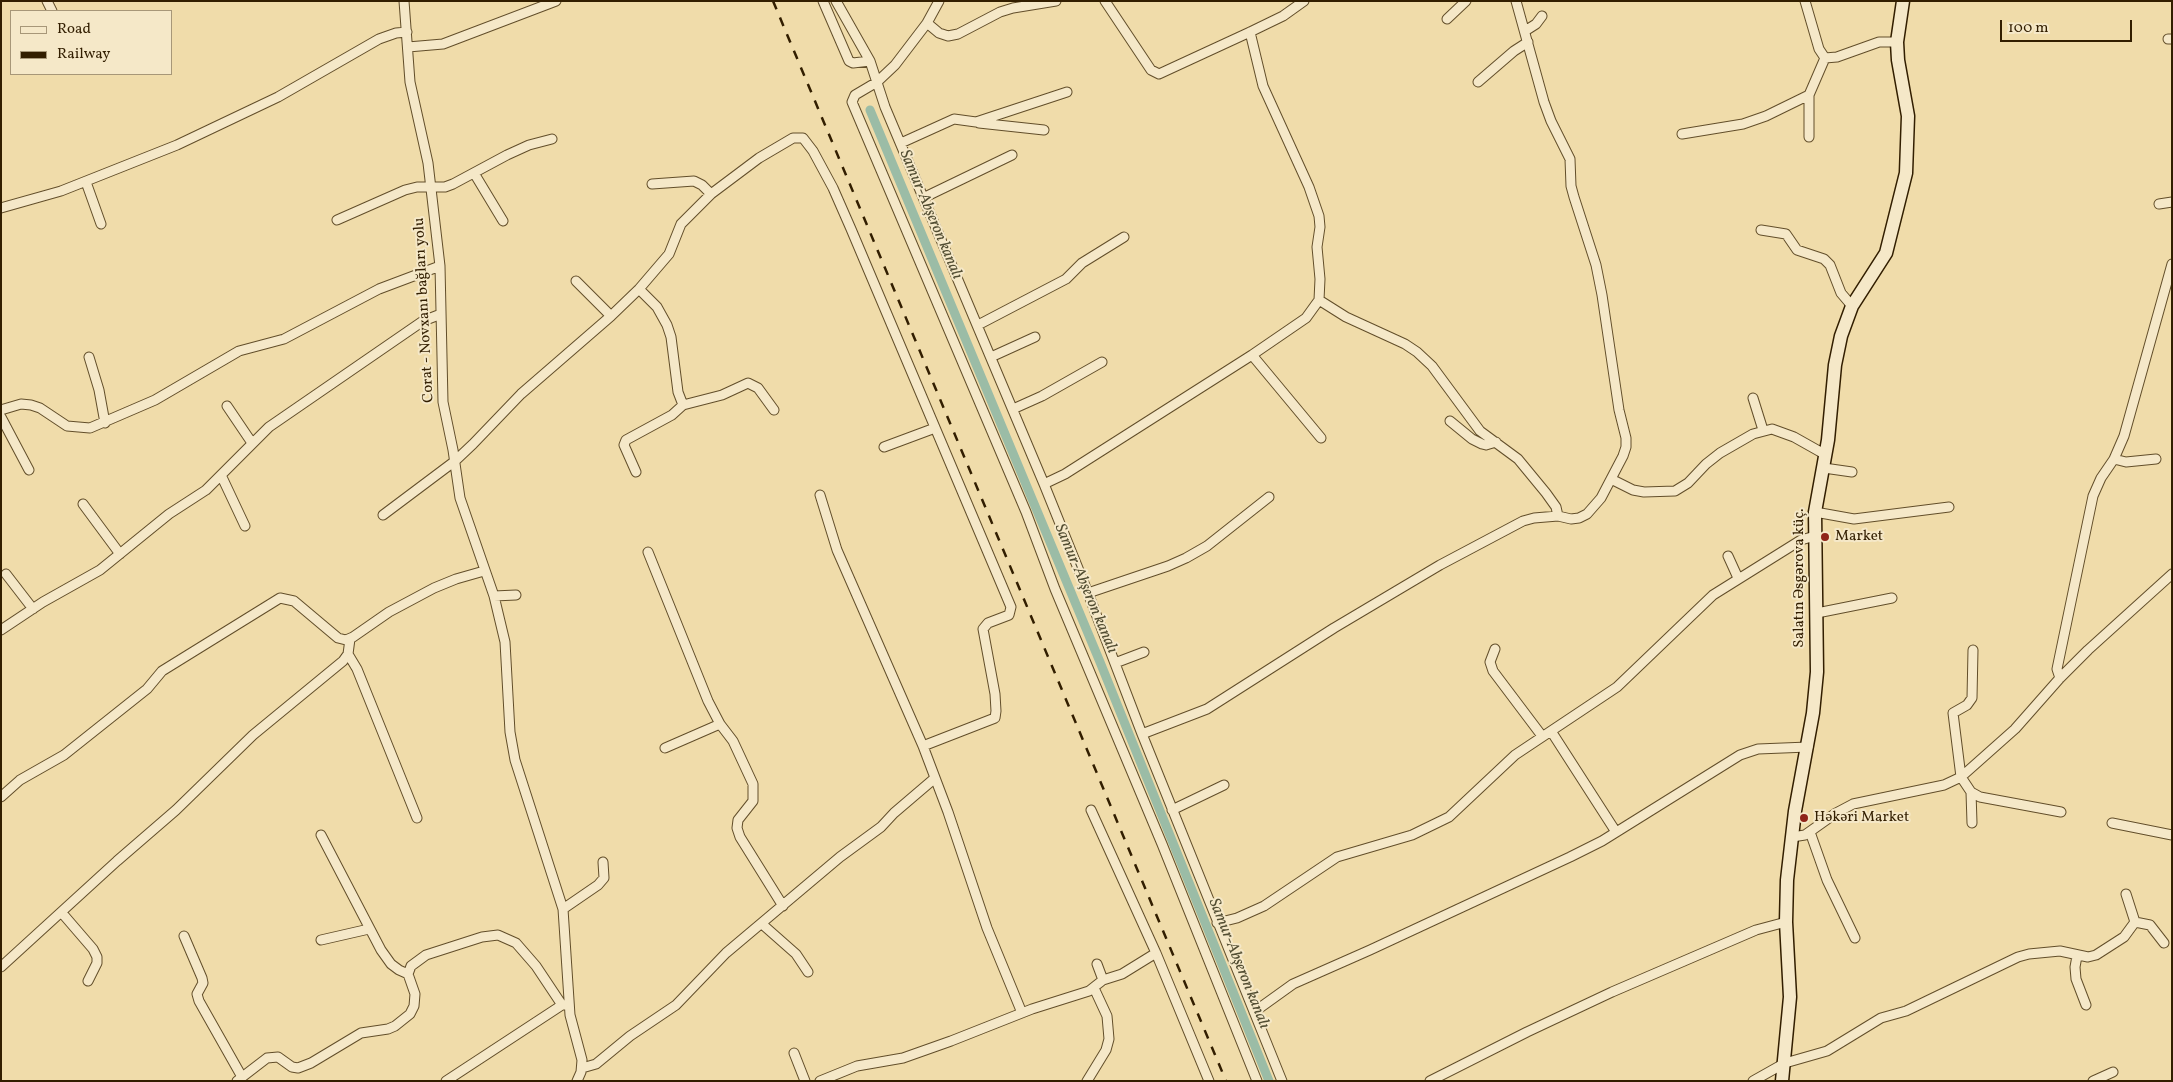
<!DOCTYPE html>
<html>
<head>
<meta charset="utf-8">
<style>
	body { margin:0 }
	#map { position:relative; width:2173px; height:1082px; overflow:hidden; background:#f0dcaa; font-family:Vollkorn,serif }
	canvas { display:block }
	.frame { position:absolute; inset:0; border:2px solid #321e00; pointer-events:none }
	.legend { position:absolute; left:10px; top:10px; width:162px; height:65px; box-sizing:border-box; background:#f5e8c8; border:1px solid #a79778; margin:0; padding:6px 9px; list-style:none; font-size:15px; color:#321e00 }
	.legend li { display:flex; align-items:center; gap:10px; height:25px }
	.legend b { width:25px; border:1px solid #a79778 }
	.scale { position:absolute; left:2000px; top:20px; width:132px; height:22px; box-sizing:border-box; border:2px solid #321e00; border-top:0; padding-left:6px; font-size:15px; line-height:18px; white-space:nowrap; color:#321e00; -webkit-text-stroke:4px #f5e8c8; paint-order:stroke }
</style>
</head>
<body>
<div id="map">
<canvas width="2173" height="1082"></canvas>
<div class="frame"></div>
<ul class="legend">
<li><b style="height:6px;background:#f5e8c8"></b>Road</li>
<li><b style="height:6px;background:#321e00"></b>Railway</li>
</ul>
<div class="scale">100 m</div>
</div>
<script>
const ctx = document.querySelector('canvas').getContext('2d');
ctx.lineJoin = 'round';
const poly = rows => new Path2D(rows.map(r => 'M' + r).join(''));
function strokePath(path, color, width, dash) { ctx.strokeStyle = color; ctx.lineWidth = width; ctx.lineCap = dash ? 'butt' : 'round'; ctx.setLineDash(dash || []); ctx.stroke(path); }
function label(font, color, halo, rows, align = 'center') {
  ctx.font = font + ' Vollkorn,serif'; ctx.lineWidth = 4; ctx.setLineDash([]); ctx.textBaseline = 'middle'; ctx.strokeStyle = halo; ctx.fillStyle = color; for (const [text, x, y, turn = 0] of rows) {
    ctx.save(); ctx.translate(x, y); ctx.rotate((+turn || 0) * Math.PI / 180); ctx.textAlign = isNaN(turn) ? turn : align; if (halo) ctx.strokeText(text, 0, 0); ctx.fillText(text, 0, 0); ctx.restore();
  }
}
const canal = poly([
	[870,110,1100,662,1269,1081]
]);
const street = poly([
	[47,1,52,11],
	[404,1,410,82,428,163,440,266,443,402,453,450,460,498,494,596,505,642,510,732,515,760,563,909,570,1015,582,1060,581,1072,577,1081],
	[823,1,849,61,853,63,870,61],
	[836,1,870,61,885,107,1044,484,1088,593,1142,734,1282,1081],
	[939,1,927,23,895,65,877,82,855,95,852,102,1026,512,1055,589,1162,844,1257,1081],
	[1105,1,1151,70,1159,74,1250,32,1283,16,1304,1],
	[1805,1,1819,49,1825,58,1837,57,1879,42,1897,42],
	[1447,19,1466,1],
	[927,23,939,33,948,36,958,34,1000,12,1013,8,1056,1],
	[1525,31,1536,24,1542,16],
	[2168,39,2172,39],
	[408,47,443,44,556,1],
	[1478,82,1514,51,1528,42],
	[979,123,1044,130],
	[1682,134,1743,124,1766,116,1809,95,1825,58],
	[1809,137,1809,95],
	[901,143,954,119,976,122,1067,92],
	[474,173,503,221],
	[86,182,101,224],
	[652,184,694,181,702,185,711,194],
	[925,197,1012,155],
	[2159,204,2172,202],
	[1,208,61,191,177,145,278,97,379,39,396,33,407,32],
	[337,220,405,190,417,187,445,187,453,184,507,155,529,145,552,139],
	[1761,230,1786,234,1797,250,1824,259,1830,265,1841,293,1852,306],
	[576,281,611,316],
	[639,289,657,307,667,325,671,337,678,392,683,405,722,395,748,383,758,388,774,410],
	[1319,300,1346,317,1405,344,1417,352,1432,366,1480,431,1518,459,1546,493,1556,507,1558,516],
	[978,325,1066,279,1082,263,1124,237],
	[1252,355,1321,438],
	[89,357,99,390,105,423],
	[991,357,1035,337],
	[1753,398,1763,430],
	[227,406,252,443],
	[1013,409,1042,396,1102,362],
	[1,410,21,404,31,405,40,408,67,426,90,428,155,400,239,351,284,339,379,289,440,266],
	[1,417,29,470],
	[1450,421,1472,439,1482,444,1486,445,1496,442],
	[884,447,935,428],
	[2114,459,2126,462,2156,459],
	[1824,468,1852,472],
	[636,472,624,445,626,440,672,415,683,405],
	[221,475,245,526],
	[1611,479,1633,490,1644,492,1675,491,1688,483,1706,464,1720,453,1753,434,1772,429,1794,437,1826,455],
	[1044,484,1065,474,1252,355,1306,318,1319,300,1320,279,1317,247,1320,227,1319,216,1309,187,1263,86,1250,32],
	[820,495,837,550,923,746,948,812,987,928,1022,1013],
	[83,504,120,554],
	[1815,512,1854,519,1949,507],
	[383,515,455,461,473,444,521,394,611,316,639,289,669,254,681,224,711,194,759,158,793,138,803,138,813,151,833,188,851,229,1011,607,1009,615,988,623,983,629,995,694,996,711,995,718,923,746],
	[648,552,708,701,720,724,733,741,753,784,753,801,738,820,737,828,740,837,783,906],
	[1728,556,1738,578],
	[6,574,33,609],
	[1088,593,1168,566,1186,558,1207,546,1269,497],
	[494,596,516,595],
	[1817,613,1892,598],
	[1,630,43,602,100,570,169,514,206,490,269,427,423,321,441,314],
	[1495,649,1490,662,1493,671,1542,736],
	[1973,650,1972,698,1967,705,1953,713,1961,777,1971,792,1980,797,2061,812],
	[348,654,357,669,417,818],
	[1115,663,1144,652],
	[2060,678,2057,669,2093,496,2101,478,2114,459,2124,436,2172,264],
	[1551,731,1616,832],
	[1142,734,1207,709,1334,628,1440,565,1523,521,1534,518,1558,516,1571,519,1579,518,1587,514,1601,498,1623,456,1626,447,1626,438,1619,410,1602,295,1596,265,1574,197,1571,186,1570,159,1551,121,1544,102,1516,1],
	[665,748,720,724],
	[1971,792,1972,823],
	[1,797,20,780,64,755,147,689,162,671,280,598,294,601,338,638,346,640,353,637,389,612,434,588,456,579,484,571],
	[1091,810,1156,953],
	[1172,810,1224,785],
	[2112,823,2172,835],
	[1810,832,1827,880,1855,938],
	[321,835,381,950,391,964,399,970,408,974],
	[1792,837,1805,835,1836,813,1853,804,1944,785,1961,777,2015,729,2060,678,2088,650,2172,574],
	[563,909,598,885,604,878,603,862],
	[62,913,93,949,97,957,97,963,88,981],
	[2135,922,2150,925,2164,943],
	[1217,923,1237,918,1264,906,1337,857,1412,835,1449,817,1515,755,1617,687,1713,595,1801,540,1815,536],
	[762,924,796,954,808,972],
	[184,936,202,978,203,983,197,994,199,1001,242,1077],
	[321,940,369,929],
	[2077,956,2075,967,2076,979,2086,1005],
	[1,967,117,861,176,810,253,735,343,661,348,654,350,639],
	[1103,980,1122,974,1156,953,1209,1081],
	[1254,1012,1293,984,1370,950,1570,857,1602,841,1740,755,1758,749,1808,747],
	[794,1053,805,1081],
	[582,1068,596,1064,630,1036,676,1005,726,953,840,857,881,827,894,813,935,778],
	[237,1081,267,1058,278,1057,292,1067,298,1068,311,1063,361,1033,388,1029,395,1026,410,1014,414,1006,415,994,408,974,411,966,426,955,482,937,498,935,516,943,536,966,562,1005,569,1005],
	[446,1081,562,1005],
	[820,1081,857,1066,903,1058,951,1041,1032,1009,1089,991,1103,980,1097,964],
	[1087,1081,1106,1050,1109,1039,1107,1016,1094,988],
	[1430,1081,1527,1032,1612,992,1756,930,1786,922],
	[1753,1081,1785,1063,1827,1051,1881,1018,1906,1011,2018,957,2029,954,2060,951,2088,957,2096,955,2124,937,2135,922,2126,894],
	[2093,1081,2113,1072]
]);
const secondary = poly([
	[1782,1081,1790,997,1786,922,1787,880,1795,811,1813,713,1817,672,1815,512,1828,440,1835,365,1841,336,1852,306,1886,253,1906,173,1908,116,1898,60,1897,42,1903,1]
]);
const rail = poly([
	[773,1,1226,1081]
]);
const markers = [
	[1825,537,5,"#8f2418"],
	[1804,818,5,"#8f2418"]
];
const streetNames = [
	["Corat - Novxanı bağları yolu",425,310,-93],
	["Salatın Əsgərova küç.",1800,578,-90]
];
const poiNames = [
	["Market",1835,537],
	["Həkəri Market",1814,818]
];
const waterNames = [
	["Samur-Abşeron kanalı",930,215,67],
	["Samur-Abşeron kanalı",1085,589,67],
	["Samur-Abşeron kanalı",1238,964,68]
];
strokePath(canal, '#9bbca6', 9);
strokePath(street, '#624e2a', 11);
strokePath(secondary, '#321e00', 15);
strokePath(street, '#f5e8c8', 9);
strokePath(secondary, '#f5e8c8', 12);
strokePath(rail, '#321e00', 2.5, [9, 9]);
for (const [x, y, r, color] of markers) { const dot = new Path2D(); dot.arc(x, y, r, 0, 2 * Math.PI); ctx.fillStyle = color; ctx.fill(dot); strokePath(dot, '#f5e8c8', 2); }
label('15px', '#321e00', '#f5e8c8', streetNames);
label('15px', '#321e00', '#f5e8c8', poiNames, 'left');
label('italic 16px', '#524d32', '#f5e8c8', waterNames);
</script>
</body>
</html>
